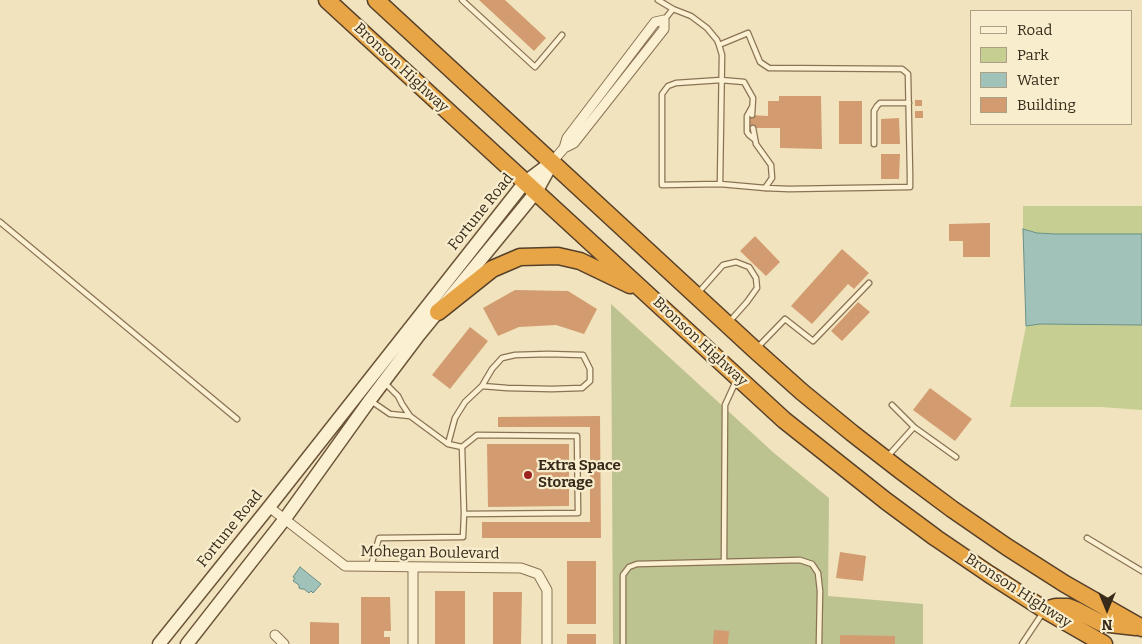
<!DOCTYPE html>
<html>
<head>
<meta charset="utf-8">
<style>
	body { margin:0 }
	#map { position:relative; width:1142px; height:644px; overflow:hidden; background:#f1e3bd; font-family:Bitter,serif }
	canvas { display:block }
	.legend { position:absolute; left:970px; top:10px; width:162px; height:115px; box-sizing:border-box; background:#f8edcd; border:1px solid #ab9f86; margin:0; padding:6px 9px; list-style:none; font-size:15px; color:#382a1b }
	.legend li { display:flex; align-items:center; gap:10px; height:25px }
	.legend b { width:25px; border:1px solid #ab9f86 }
	.north { position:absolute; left:1082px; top:584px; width:50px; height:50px; -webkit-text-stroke:4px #f8edcd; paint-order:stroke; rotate:180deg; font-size:14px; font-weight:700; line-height:20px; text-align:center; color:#382a1b }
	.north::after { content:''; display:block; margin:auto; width:18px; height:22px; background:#382a1b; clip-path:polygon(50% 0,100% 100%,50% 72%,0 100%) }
</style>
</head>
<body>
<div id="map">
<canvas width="1142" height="644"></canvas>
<ul class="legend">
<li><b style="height:6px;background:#fbf0d1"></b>Road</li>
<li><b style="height:14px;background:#c6cf91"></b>Park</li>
<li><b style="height:14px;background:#a1c2b9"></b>Water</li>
<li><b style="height:14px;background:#d29c70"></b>Building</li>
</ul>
<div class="north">N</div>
</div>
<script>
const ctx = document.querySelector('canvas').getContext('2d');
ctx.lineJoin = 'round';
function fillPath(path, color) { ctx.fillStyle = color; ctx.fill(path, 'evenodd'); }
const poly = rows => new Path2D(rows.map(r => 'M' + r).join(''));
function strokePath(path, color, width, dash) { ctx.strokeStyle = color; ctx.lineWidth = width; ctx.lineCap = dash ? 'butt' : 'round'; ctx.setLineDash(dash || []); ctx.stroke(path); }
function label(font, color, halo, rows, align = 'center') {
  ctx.font = font + ' Bitter,serif'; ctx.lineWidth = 4.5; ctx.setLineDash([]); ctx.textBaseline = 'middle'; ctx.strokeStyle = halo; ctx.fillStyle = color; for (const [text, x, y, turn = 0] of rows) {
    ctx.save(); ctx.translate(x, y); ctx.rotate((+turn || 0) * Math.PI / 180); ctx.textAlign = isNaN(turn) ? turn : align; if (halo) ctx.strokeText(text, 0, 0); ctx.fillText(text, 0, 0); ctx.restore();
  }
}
const green = poly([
	[1023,206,1142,206,1142,234,1056,234,1037,233,1023,229],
	[1040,324,1142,325,1142,410,1101,407,1010,407,1026,326]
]);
const cemetery = poly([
	[611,304,774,453,829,498,828,596,923,604,923,644,613,644]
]);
const water = poly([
	[1023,229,1037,233,1056,234,1142,234,1142,325,1040,324,1026,326,1023,229],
	[300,567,321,584,313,593,311,591,309,593,304,589,301,589,299,588,299,585,293,581,295,578,293,577,300,567]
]);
const building = poly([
	[479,0,505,0,546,38,534,51],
	[779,96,821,96,822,149,780,148,780,128,749,128,750,115,768,116,768,101,779,101],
	[915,100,922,100,922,106,915,106],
	[839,101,862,101,862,144,839,144],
	[915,111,923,111,923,118,915,118],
	[899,118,900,144,881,144,881,119],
	[881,154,900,154,899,179,881,179],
	[990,223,990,257,963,257,963,241,949,241,949,224],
	[755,236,780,262,766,276,740,251],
	[842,249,869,273,854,289,848,284,812,324,791,306],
	[515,290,568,291,597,309,584,334,556,325,519,327,498,336,483,308],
	[858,302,870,312,842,341,831,331],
	[470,327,488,341,450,389,432,375],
	[930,388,972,419,955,441,913,410],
	[600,416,601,538,482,538,482,522,590,522,590,427,498,427,498,417],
	[487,444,569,444,569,506,488,507],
	[840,552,866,556,863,581,836,578],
	[567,561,596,561,596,624,567,624],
	[435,591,465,591,465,644,435,644],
	[493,592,522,592,521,644,493,644],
	[361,597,390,597,391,631,384,631,384,637,390,637,390,644,361,644],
	[310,622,339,623,339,644,310,644],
	[714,630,729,631,728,644,713,644],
	[567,634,596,634,596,644,567,644],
	[840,635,895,636,895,644,840,644]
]);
const lane = poly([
	[462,0,535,67,562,35],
	[658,0,673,9,664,20],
	[673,9,691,16,707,28,717,40,719,45,722,55,720,184,765,188,789,189,910,187,910,174,908,74,902,69,769,68,760,62,748,33,719,45],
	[752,107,747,116,747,132,749,135,754,139],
	[753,128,756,144,771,165,772,178,765,188],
	[874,144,874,111,877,106,880,103,909,103],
	[720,184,662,185,662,94,668,86,676,83,721,80,744,82,753,98,752,115],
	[0,222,237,419],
	[698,293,723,265,736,262,749,267,756,278,757,288,747,302,730,321],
	[757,348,785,319,813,341,869,283],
	[371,401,390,414,410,416,402,404,398,396,384,382],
	[892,405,914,427],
	[448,444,455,418,465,402,482,386,507,388,552,389,582,388,590,381,590,369,583,355,548,354,515,355,502,358,492,369,482,386],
	[462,447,477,435,577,436,578,513,464,514],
	[888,456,914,427,956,457],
	[1087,538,1142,571],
	[724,562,725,405,736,381],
	[371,566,379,538,463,537,464,514,462,447,448,444,410,416],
	[623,644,623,575,629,567,637,564,800,560,812,564,818,573,820,591,819,644],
	[1022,644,1042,614]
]);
const street = poly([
	[552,162,564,148,574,143,664,29,664,20,655,22,567,138,564,148],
	[269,507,345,566,521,568,538,574,547,590,547,644],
	[413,567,413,644],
	[275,635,284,644]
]);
const secondary = poly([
	[159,644,269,507,525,182,552,162],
	[187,644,284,520,370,400,419,335,536,192,551,165]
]);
const highway = poly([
	[327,0,784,420,886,501,936,538,989,574,1045,610,1104,644],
	[376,0,755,350,802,392,852,433,901,471,952,509,1007,547,1065,584,1142,628],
	[438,312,492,269,520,257,558,256,580,261,630,285],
	[1045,610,1056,607,1068,607,1078,611,1101,623,1136,627]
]);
const markers = [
	[528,475,5,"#9d2321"]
];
const streetNames = [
	["Bronson Highway",401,68,43],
	["Fortune Road",481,212,-51],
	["Bronson Highway",700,342,43],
	["Fortune Road",230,529,-51],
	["Mohegan Boulevard",430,553,1],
	["Bronson Highway",1018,591,33]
];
const poiNames = [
	["Extra Space",538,466],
	["Storage",538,483]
];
fillPath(green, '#c6cf91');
fillPath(cemetery, '#bcc391');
fillPath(water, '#a1c2b9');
strokePath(water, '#689087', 1);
fillPath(building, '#d29c70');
strokePath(lane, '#8a7355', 7);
strokePath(street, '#8a7355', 11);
strokePath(secondary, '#6c5438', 15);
strokePath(highway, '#57402a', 19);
strokePath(lane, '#fbf0d1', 4.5);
strokePath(street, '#fbf0d1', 9);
strokePath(secondary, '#fbf0d1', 12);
strokePath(highway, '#e8a546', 16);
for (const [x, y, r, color] of markers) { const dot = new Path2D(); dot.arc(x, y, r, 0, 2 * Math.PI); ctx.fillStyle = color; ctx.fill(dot); strokePath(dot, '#f8edcd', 2); }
label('15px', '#382a1b', '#f8edcd', streetNames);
label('bold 15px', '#382a1b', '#f8edcd', poiNames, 'left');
</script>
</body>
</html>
